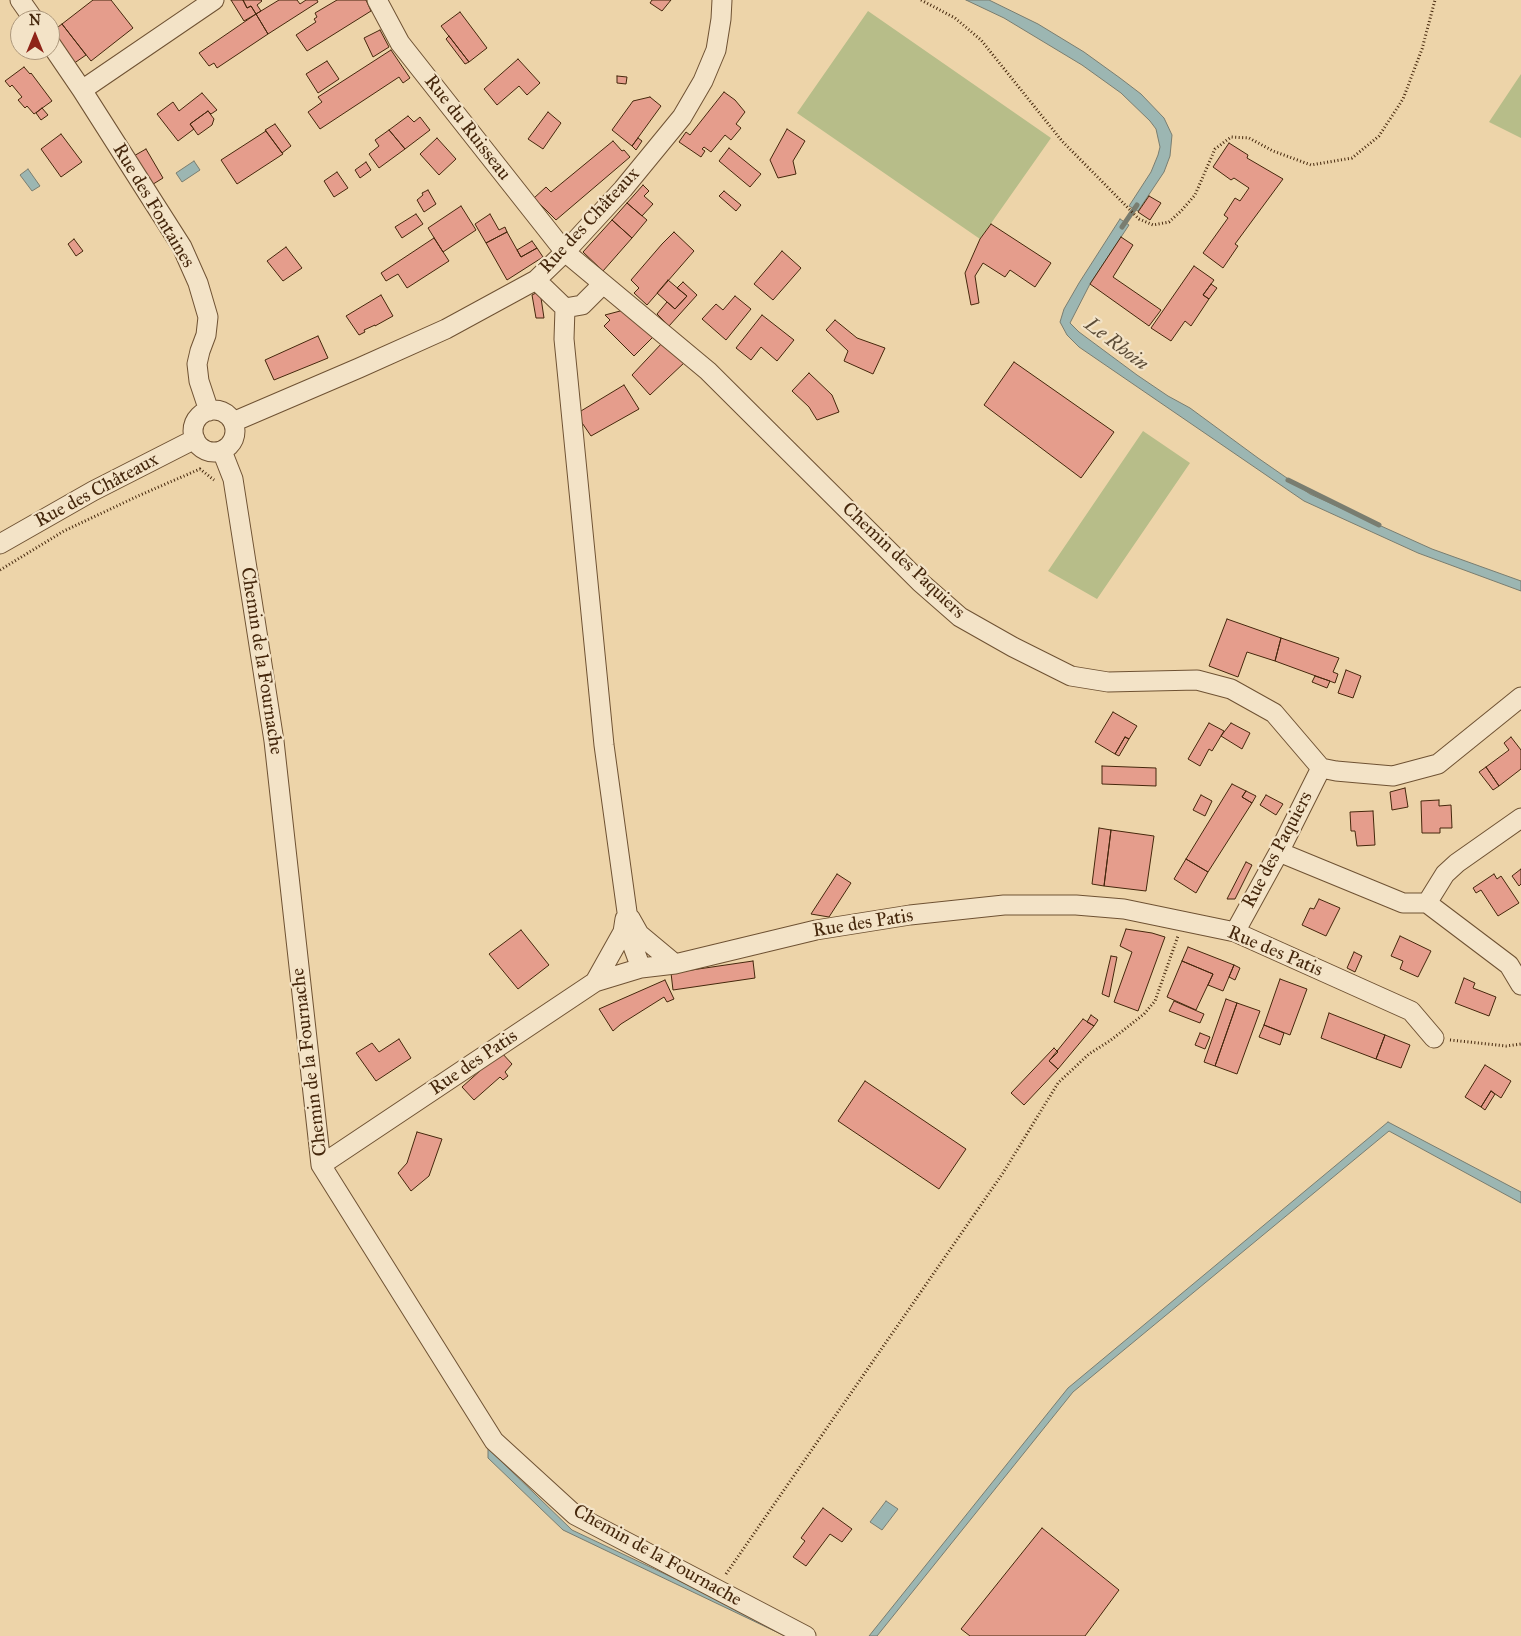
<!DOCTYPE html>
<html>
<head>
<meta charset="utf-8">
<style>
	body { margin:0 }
	#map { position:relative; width:1521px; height:1636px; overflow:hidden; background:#edd4a9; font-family:"IM FELL Great Primer",serif }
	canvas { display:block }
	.north { position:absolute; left:10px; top:10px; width:50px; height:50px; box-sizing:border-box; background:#f3e3c7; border:1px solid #ad987c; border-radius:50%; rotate:0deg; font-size:14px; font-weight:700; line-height:20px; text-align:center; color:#45270c }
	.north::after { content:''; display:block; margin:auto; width:18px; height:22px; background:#8f2418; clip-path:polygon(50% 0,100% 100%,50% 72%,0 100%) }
</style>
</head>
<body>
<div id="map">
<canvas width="1521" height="1636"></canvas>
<div class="north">N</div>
</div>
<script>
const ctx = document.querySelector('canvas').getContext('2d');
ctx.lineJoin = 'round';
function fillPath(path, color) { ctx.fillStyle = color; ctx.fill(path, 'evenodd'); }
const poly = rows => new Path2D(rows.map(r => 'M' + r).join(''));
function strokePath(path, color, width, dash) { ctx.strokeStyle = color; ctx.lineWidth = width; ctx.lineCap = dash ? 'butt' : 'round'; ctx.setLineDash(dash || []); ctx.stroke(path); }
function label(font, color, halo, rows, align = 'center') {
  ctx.font = font + ' "IM FELL Great Primer",serif'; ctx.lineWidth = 4.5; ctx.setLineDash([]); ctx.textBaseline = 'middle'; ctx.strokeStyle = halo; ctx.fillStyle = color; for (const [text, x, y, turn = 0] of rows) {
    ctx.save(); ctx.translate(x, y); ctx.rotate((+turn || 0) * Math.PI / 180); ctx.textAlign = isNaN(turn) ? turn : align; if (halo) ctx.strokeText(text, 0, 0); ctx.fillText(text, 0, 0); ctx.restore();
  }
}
const green = poly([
	[868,11,1051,138,980,239,797,113],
	[1521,74,1521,138,1489,122],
	[1143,431,1190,463,1097,599,1048,571]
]);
const water = poly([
	[966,0,989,0,1038,24,1084,52,1120,78,1141,94,1164,118,1172,135,1170,156,1164,172,1138,211,1129,206,1151,172,1158,155,1160,147,1156,129,1150,121,1121,93,1082,65,1004,18,966,0],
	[194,161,200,170,182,182,176,173,194,161],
	[28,169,40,186,32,191,20,175,28,169],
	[1120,219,1129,225,1090,284,1070,323,1079,332,1137,375,1168,396,1190,408,1258,458,1310,494,1432,549,1521,581,1521,591,1418,553,1304,501,1079,347,1067,335,1060,322,1064,309,1079,283,1120,219],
	[1388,1122,1521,1192,1521,1203,1389,1131,1073,1392,877,1636,869,1636,1068,1388,1388,1122],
	[488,1447,500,1460,572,1530,796,1636,785,1636,563,1530,488,1458,488,1447],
	[886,1501,898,1509,882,1530,870,1522,886,1501]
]);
const stream = poly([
	[1122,227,1137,205],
	[1288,480,1379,525]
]);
const building = poly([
	[93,0,111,0,133,28,91,61,62,24,93,0],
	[231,0,243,0,247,8,251,6,256,14,244,21,231,0],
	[243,0,261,0,262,1,257,5,261,11,256,14,251,6,247,8,243,0],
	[279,0,297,0,300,4,306,0,317,0,318,2,268,34,256,14,279,0],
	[337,0,366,0,371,11,307,51,296,35,316,22,314,19,317,17,315,13,337,0],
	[652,0,671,0,662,11,650,3,652,0],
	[460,12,487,48,469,62,441,26,460,12],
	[256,14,268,34,217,68,214,63,209,66,199,53,256,14],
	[62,24,86,55,73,64,50,33,62,24],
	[380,30,389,47,373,57,364,38,380,30],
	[449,36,469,62,465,64,446,39,449,36],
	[391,50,410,78,403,83,399,77,320,129,308,112,322,102,318,97,391,50],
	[518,59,540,83,527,95,519,86,497,105,484,89,518,59],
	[327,61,339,79,318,93,306,74,327,61],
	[24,67,30,74,31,73,52,101,34,114,27,106,25,108,18,100,22,97,12,85,10,87,5,81,24,67],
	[617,76,627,77,626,84,617,83,617,76],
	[724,92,735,100,745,112,736,124,741,128,731,140,725,135,711,152,704,147,702,149,705,151,701,157,679,142,686,132,690,135,724,92],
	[202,93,217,110,211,114,208,111,190,124,194,129,178,141,157,114,173,102,179,111,202,93],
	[650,97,661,106,632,146,612,130,633,101,650,97],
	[42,108,48,115,41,120,36,113,42,108],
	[208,111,214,119,212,125,198,135,190,124,208,111],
	[548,112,561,123,543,149,528,139,548,112],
	[408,116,414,122,420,117,430,130,405,149,389,130,408,116],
	[275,124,291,146,282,153,265,130,275,124],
	[787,129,805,141,793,161,796,174,778,178,770,160,787,129],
	[389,130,405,149,379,168,369,154,379,146,375,140,389,130],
	[266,131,283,154,237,184,221,160,266,131],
	[61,134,82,162,61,177,41,149,61,134],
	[437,138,456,159,439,175,420,154,437,138],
	[638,138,642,141,636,150,632,146,638,138],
	[613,141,622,151,624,150,630,157,556,220,534,198,546,187,551,192,613,141],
	[1229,143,1248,155,1247,158,1283,179,1235,244,1238,246,1223,268,1203,253,1228,218,1224,215,1235,198,1240,201,1249,188,1234,178,1231,180,1213,167,1229,143],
	[729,148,761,174,750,187,719,161,729,148],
	[146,149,163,178,150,186,132,157,146,149],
	[366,162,371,170,360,178,355,170,366,162],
	[337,172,348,188,334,197,324,181,337,172],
	[643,185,649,191,644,196,653,204,642,216,627,203,643,185],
	[428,190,436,204,424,212,417,200,423,195,422,193,428,190],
	[724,191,741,205,736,211,719,196,724,191],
	[1149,196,1161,203,1150,220,1138,212,1149,196],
	[627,203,647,220,632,238,612,220,627,203],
	[461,206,476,230,443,252,428,228,461,206],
	[416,214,423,224,402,238,395,227,416,214],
	[490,214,499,230,505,227,507,232,486,243,475,224,490,214],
	[612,220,632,238,603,271,583,252,612,220],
	[991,224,1051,263,1035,287,1010,270,1005,277,983,263,975,276,979,303,971,305,965,273,980,239,991,224],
	[507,232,521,257,537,248,543,257,507,280,486,243,507,232],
	[674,232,694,251,647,305,634,293,639,288,631,280,662,244,674,232],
	[1121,237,1133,245,1113,277,1161,310,1149,326,1090,284,1121,237],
	[434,238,449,261,407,288,398,274,386,281,381,273,434,238],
	[74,239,83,251,76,256,68,244,74,239],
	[532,241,537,248,521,257,517,250,532,241],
	[286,247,302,268,283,281,267,261,286,247],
	[782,251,801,268,773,300,754,284,782,251],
	[1194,266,1214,280,1203,295,1209,299,1191,326,1185,321,1171,341,1151,328,1194,266],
	[668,280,687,296,675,309,657,293,668,280],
	[683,282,697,295,669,326,657,314,667,302,675,309,687,296,677,288,683,282],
	[1211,284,1217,288,1209,299,1203,295,1211,284],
	[536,293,541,298,544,318,536,318,532,295,536,293],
	[381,295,393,316,375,326,375,325,364,330,365,332,359,335,346,316,381,295],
	[735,296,751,309,726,340,702,319,716,304,723,310,735,296],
	[624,310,654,336,634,356,604,326,610,320,605,315,624,310],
	[762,315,794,340,777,361,761,347,751,360,736,348,762,315],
	[835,320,857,338,885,348,873,374,844,361,848,351,826,330,835,320],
	[318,336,328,358,274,380,265,360,318,336],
	[663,342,685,362,650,395,632,375,663,342],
	[1014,362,1114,432,1081,478,984,405,1014,362],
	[809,373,832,395,839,412,817,420,809,407,792,391,809,373],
	[624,385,639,409,591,436,576,414,624,385],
	[1227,619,1281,638,1275,661,1247,652,1238,677,1209,666,1227,619],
	[1281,638,1339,658,1333,672,1338,674,1335,683,1275,661,1281,638],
	[1346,670,1361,676,1353,698,1338,693,1346,670],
	[1315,676,1330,681,1327,688,1312,682,1315,676],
	[1113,712,1137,726,1129,739,1125,737,1115,754,1095,742,1113,712],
	[1209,723,1224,731,1212,751,1209,749,1200,766,1188,759,1209,723],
	[1231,723,1250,733,1242,749,1221,736,1231,723],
	[1125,737,1129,739,1119,756,1115,754,1125,737],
	[1511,737,1521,750,1521,769,1499,786,1486,767,1509,750,1504,743,1511,737],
	[1102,766,1156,768,1156,786,1102,784,1102,766],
	[1486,767,1499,786,1493,790,1479,772,1486,767],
	[1232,784,1246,791,1242,797,1252,803,1208,872,1186,859,1232,784],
	[1405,788,1408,807,1392,810,1390,792,1405,788],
	[1246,791,1256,796,1252,803,1242,797,1246,791],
	[1201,795,1212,801,1205,816,1193,810,1201,795],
	[1266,795,1283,804,1276,815,1260,805,1266,795],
	[1439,800,1439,806,1451,805,1452,828,1440,828,1440,833,1422,833,1421,801,1439,800],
	[1373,811,1375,845,1357,846,1355,831,1351,831,1350,812,1373,811],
	[1099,828,1111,830,1104,886,1092,884,1099,828],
	[1111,830,1154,836,1146,891,1104,886,1111,830],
	[1186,859,1208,872,1196,893,1174,879,1186,859],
	[1246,862,1252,865,1235,899,1227,899,1246,862],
	[1521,869,1521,884,1519,886,1512,876,1521,869],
	[837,874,851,883,829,917,811,914,837,874],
	[1494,874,1497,879,1501,876,1519,903,1498,916,1481,890,1476,893,1473,888,1494,874],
	[1319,899,1340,908,1326,936,1302,925,1310,908,1314,909,1319,899],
	[1126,929,1152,933,1165,937,1138,1011,1114,1002,1132,952,1120,946,1126,929],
	[521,930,549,965,518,989,489,954,521,930],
	[1400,936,1431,951,1418,977,1400,969,1403,961,1391,956,1400,936],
	[1188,947,1234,965,1223,991,1208,985,1213,974,1182,961,1188,947],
	[1354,952,1362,956,1355,972,1347,968,1354,952],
	[1111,956,1117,957,1109,997,1102,994,1111,956],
	[753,961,755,978,673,990,671,973,753,961],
	[1182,961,1213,974,1196,1010,1167,997,1182,961],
	[1234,965,1240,968,1235,980,1229,977,1234,965],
	[1464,978,1475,983,1473,988,1496,997,1489,1016,1455,1003,1464,978],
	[1280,979,1307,989,1290,1035,1264,1025,1280,979],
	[665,980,674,999,667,1002,664,997,621,1024,613,1031,599,1009,665,980],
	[1226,999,1237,1003,1215,1066,1204,1062,1226,999],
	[1174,1001,1204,1014,1200,1023,1169,1011,1174,1001],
	[1237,1003,1260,1011,1237,1074,1215,1066,1237,1003],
	[1329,1013,1385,1035,1376,1059,1321,1038,1329,1013],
	[1091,1015,1098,1020,1094,1026,1087,1022,1091,1015],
	[1083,1019,1094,1026,1058,1069,1049,1061,1083,1019],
	[1264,1025,1284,1033,1280,1045,1259,1037,1264,1025],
	[1200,1033,1210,1037,1205,1049,1195,1045,1200,1033],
	[1385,1035,1410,1045,1401,1068,1376,1059,1385,1035],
	[399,1039,411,1058,376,1081,356,1053,372,1043,379,1052,399,1039],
	[1054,1048,1058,1052,1049,1061,1058,1069,1024,1105,1011,1093,1054,1048],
	[501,1052,512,1064,505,1072,508,1076,503,1080,500,1077,474,1100,462,1087,501,1052],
	[1485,1065,1511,1081,1501,1098,1491,1091,1481,1107,1465,1097,1485,1065],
	[865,1081,966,1149,939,1189,838,1121,865,1081],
	[1491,1091,1495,1094,1485,1110,1481,1107,1491,1091],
	[417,1132,442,1139,429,1176,411,1191,398,1173,407,1163,417,1132],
	[823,1508,852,1529,842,1542,830,1534,806,1566,793,1557,805,1541,801,1538,823,1508],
	[1042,1528,1119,1590,1085,1636,970,1636,961,1629,1042,1528]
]);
const path = poly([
	[921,0,955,18,981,40,1062,141,1139,219,1153,225,1169,222,1181,211,1195,195,1215,149,1231,137,1249,138,1273,151,1311,165,1352,158,1379,136,1403,99,1422,49,1435,0],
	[0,570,64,531,138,496,200,469,214,480],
	[1450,1040,1506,1046,1521,1044],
	[726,1574,1003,1173,1058,1083,1089,1054,1111,1040,1144,1014,1155,1001,1178,936]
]);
const minor = poly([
	[20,0,34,20],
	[377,0,400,43,565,252,708,371,920,582,960,617,1013,647,1071,676,1108,682,1197,680,1231,689,1274,713,1321,768],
	[50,43,82,90,182,247,198,283,208,317,206,335,200,351,197,364,199,381,209,411],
	[82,90,214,0],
	[536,280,565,308],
	[565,308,564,339,604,745,631,941,641,968],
	[565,308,582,305,603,284],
	'193 431a21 21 0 1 1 42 0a21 21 0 1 1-42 0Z',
	[233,422,359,368,446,329,536,280,565,252,623,189,682,117,703,81,716,50,721,19,722,0],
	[222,451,233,479,274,741,321,1165,494,1441,575,1515,806,1636],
	[0,544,93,491,195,439],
	[1321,768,1336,771,1393,776,1438,764,1521,697],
	[1279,852,1403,903,1427,903,1509,965,1521,985],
	[1427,903,1445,874,1457,863,1521,818],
	[630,918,639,934,675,964],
	[1235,932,1279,852,1321,768],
	[595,982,623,932,625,919],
	[321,1165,595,982,641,968,675,964,816,930,910,915,1004,905,1076,905,1124,909,1235,932,1411,1011,1434,1038]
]);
const streetNames = [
	["Rue du Ruisseau",467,128,52],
	["Rue des Fontaines",153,206,59],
	["Rue des Châteaux",590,221,-47],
	["Rue des Châteaux",97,491,-28],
	["Chemin des Paquiers",903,561,43],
	["Chemin de la Fournache",261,661,81],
	["Rue des Paquiers",1278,850,-62],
	["Rue des Patis",863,924,-9],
	["Rue des Patis",1275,952,23],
	["Chemin de la Fournache",310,1062,-97],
	["Rue des Patis",474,1063,-34],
	["Chemin de la Fournache",657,1556,29]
];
const waterNames = [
	["Le Rhoin",1116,345,37]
];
fillPath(green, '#b7bd89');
fillPath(water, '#9cb6b2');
strokePath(water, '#797d70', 1);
strokePath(stream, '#797d70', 5);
fillPath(building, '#e59d8c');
strokePath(building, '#45270c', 1);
strokePath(minor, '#6f5233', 21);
strokePath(path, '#45270c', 3, [1, 2.5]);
strokePath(minor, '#f3e3c7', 19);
label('19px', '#45270c', '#f3e3c7', streetNames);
label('italic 20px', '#5b4b36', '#f3e3c7', waterNames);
</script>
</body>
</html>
